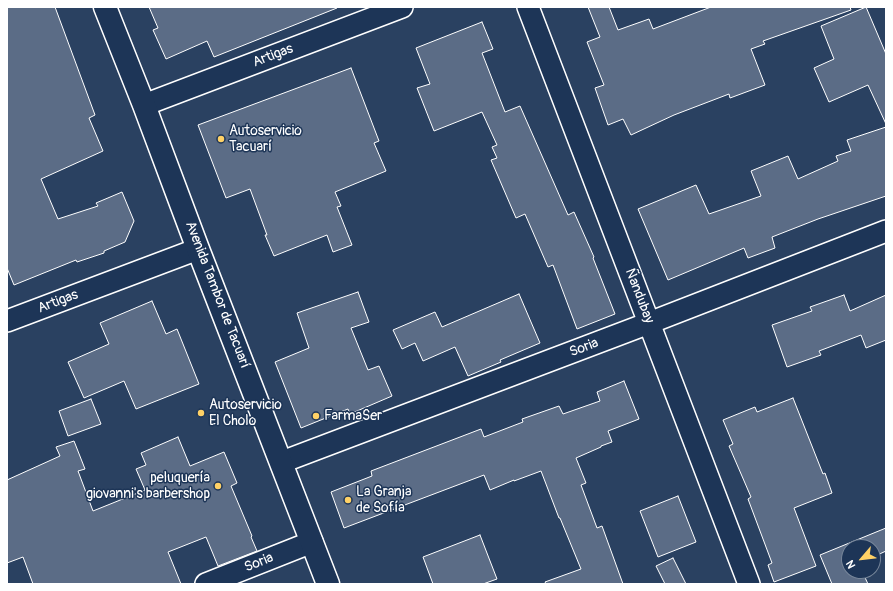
<!DOCTYPE html>
<html>
<head>
<meta charset="utf-8">
<style>
	body { margin:0 }
	#map { position:relative; width:893px; height:591px; overflow:hidden; background:#2a4161; font-family:Pangolin,sans-serif }
	canvas { display:block }
	.frame { position:absolute; inset:0; border:8px solid #fff; pointer-events:none }
	.north { position:absolute; left:841px; top:539px; width:40px; height:40px; box-sizing:border-box; background:#1d3557; border:1px solid #77869a; border-radius:50%; rotate:242deg; font-size:11px; font-weight:700; line-height:16px; text-align:center; color:#fff }
	.north::after { content:''; display:block; margin:auto; width:14px; height:18px; background:#ffd166; clip-path:polygon(50% 0,100% 100%,50% 72%,0 100%) }
</style>
</head>
<body>
<div id="map">
<canvas width="893" height="591"></canvas>
<div class="frame"></div>
<div class="north">N</div>
</div>
<script>
const ctx = document.querySelector('canvas').getContext('2d');
ctx.lineJoin = 'round';
function fillPath(path, color) { ctx.fillStyle = color; ctx.fill(path, 'evenodd'); }
const poly = rows => new Path2D(rows.map(r => 'M' + r).join(''));
function strokePath(path, color, width, dash) { ctx.strokeStyle = color; ctx.lineWidth = width; ctx.lineCap = dash ? 'butt' : 'round'; ctx.setLineDash(dash || []); ctx.stroke(path); }
function label(font, color, halo, rows, align = 'center') {
  ctx.font = font + ' Pangolin,sans-serif'; ctx.lineWidth = 3; ctx.setLineDash([]); ctx.textBaseline = 'middle'; ctx.strokeStyle = halo; ctx.fillStyle = color; for (const [text, x, y, turn = 0] of rows) {
    ctx.save(); ctx.translate(x, y); ctx.rotate((+turn || 0) * Math.PI / 180); ctx.textAlign = isNaN(turn) ? turn : align; if (halo) ctx.strokeText(text, 0, 0); ctx.fillText(text, 0, 0); ctx.restore();
  }
}
const building = poly([
	[7,7,55,7,95,115,89,118,103,151,41,179,58,219,98,206,96,203,122,192,134,221,125,242,104,251,104,253,77,262,76,260,14,285,7,268,7,7],
	[149,7,337,7,337,8,214,57,207,41,166,59,153,30,158,28,149,7],
	[588,7,609,7,618,30,649,19,653,29,711,7,850,7,851,10,763,41,765,44,751,49,765,85,730,98,729,94,674,115,631,135,623,119,608,125,595,88,604,85,587,42,600,37,588,7],
	[866,7,886,54,886,124,868,85,829,102,814,68,834,59,821,26,866,7],
	[482,22,493,49,482,53,505,112,520,106,568,215,574,212,594,257,593,258,615,314,577,329,553,265,548,267,525,214,516,218,491,160,497,158,492,147,497,145,482,112,434,131,417,88,430,84,416,48,482,22],
	[351,68,379,141,374,143,386,171,335,192,341,206,337,207,352,245,333,252,327,235,274,256,265,235,267,235,250,189,226,198,198,125,351,68],
	[886,127,886,196,818,219,772,237,775,248,748,258,744,248,668,280,638,209,696,185,709,214,761,196,751,171,788,156,798,179,838,161,836,156,851,151,847,140,886,127],
	[358,292,369,322,351,328,368,370,379,366,392,396,350,414,348,409,301,428,275,362,309,348,297,313,358,292],
	[519,294,540,343,500,360,501,362,468,376,455,347,423,361,415,343,402,349,393,330,435,312,442,327,519,294],
	[844,295,850,311,886,295,886,340,866,348,861,335,819,351,821,355,787,367,772,325,812,311,810,307,844,295],
	[152,301,166,334,177,329,199,384,136,409,124,381,84,398,68,362,109,344,100,323,152,301],
	[624,381,639,419,608,431,612,442,601,446,601,447,576,458,586,483,581,485,597,528,602,526,623,584,546,584,545,582,581,569,560,518,559,518,541,471,514,481,514,480,490,490,484,475,344,528,331,492,372,476,371,471,481,429,484,437,523,422,522,419,559,406,563,414,600,401,597,392,624,381],
	[793,398,823,474,825,473,832,493,794,508,816,566,774,582,768,565,772,563,748,499,751,497,729,446,733,444,723,420,755,407,757,412,793,398],
	[91,399,101,424,68,436,59,411,91,399],
	[178,437,190,466,224,452,237,483,231,486,252,536,251,537,257,551,218,566,206,537,168,552,181,584,33,584,23,557,7,563,7,480,60,456,56,447,74,441,85,469,78,471,93,511,145,490,136,469,146,465,141,453,178,437],
	[678,496,696,542,658,557,640,511,678,496],
	[886,528,886,551,873,557,873,547,849,547,849,571,862,571,868,584,832,584,820,555,886,528],
	[480,535,497,579,483,584,433,584,423,557,480,535],
	[673,558,686,584,665,584,656,566,673,558]
]);
const minor = poly([
	[528,7,749,584],
	[144,105,402,7],
	[7,321,198,249],
	[282,462,649,323,886,231],
	[206,584,312,542]
]);
const primary = poly([
	[105,7,144,105,198,249,328,584]
]);
const markers = [
	[221,139,4,"#ffd166"],
	[201,413,4,"#ffd166"],
	[316,416,4,"#ffd166"],
	[218,486,4,"#ffd166"],
	[348,500,4,"#ffd166"]
];
const streetNames = [
	["Artigas",273,56,-21],
	["Avenida Tambor de Tacuarí",217,295,69],
	["Ñandubay",639,296,69],
	["Artigas",58,302,-21],
	["Soria",584,348,-21],
	["Soria",259,563,-22]
];
const poiNames = [
	["Autoservicio",229,131],
	["Tacuarí",229,147],
	["Autoservicio",209,405],
	["El Cholo",209,421],
	["FarmaSer",324,416],
	["peluquería",210,478,"right"],
	["giovanni's barbershop",210,494,"right"],
	["La Granja",356,492],
	["de Sofía",356,508]
];
fillPath(building, '#5b6c86');
strokePath(building, '#fff', 1);
strokePath(minor, '#fff', 24);
strokePath(primary, '#fff', 25);
strokePath(minor, '#1d3557', 21);
strokePath(primary, '#1d3557', 22);
for (const [x, y, r, color] of markers) { const dot = new Path2D(); dot.arc(x, y, r, 0, 2 * Math.PI); ctx.fillStyle = color; ctx.fill(dot); strokePath(dot, '#1d3557', 1.5); }
label('14px', '#fff', '#1d3557', streetNames);
label('14px', '#fff', '#1d3557', poiNames, 'left');
</script>
</body>
</html>
